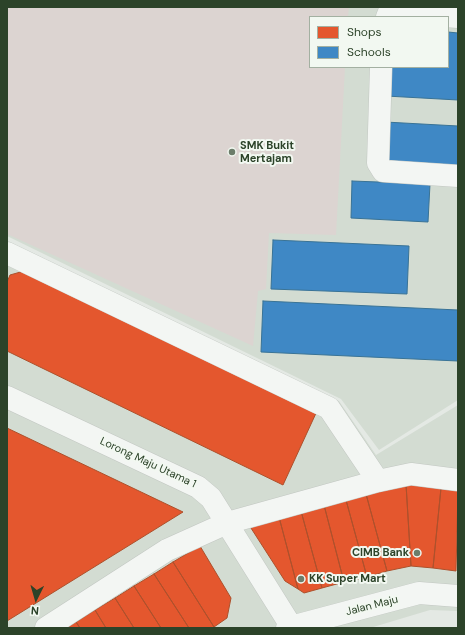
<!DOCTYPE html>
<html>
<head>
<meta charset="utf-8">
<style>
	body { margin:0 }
	#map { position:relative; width:465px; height:635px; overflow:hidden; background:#e4e9e4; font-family:"DM Sans",sans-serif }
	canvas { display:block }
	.frame { position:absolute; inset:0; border:8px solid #2c4329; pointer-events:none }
	.legend { position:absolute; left:309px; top:16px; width:140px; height:52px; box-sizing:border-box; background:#f2f8f1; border:1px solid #a3b0a1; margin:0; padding:5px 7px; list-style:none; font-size:12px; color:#2c4329 }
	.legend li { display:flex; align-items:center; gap:8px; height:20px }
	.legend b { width:20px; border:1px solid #a3b0a1 }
	.north { position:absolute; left:16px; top:579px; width:40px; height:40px; -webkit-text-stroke:3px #f2f8f1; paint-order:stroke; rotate:185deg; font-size:11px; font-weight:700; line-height:16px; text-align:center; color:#2c4329 }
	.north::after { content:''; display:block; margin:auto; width:14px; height:18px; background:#2c4329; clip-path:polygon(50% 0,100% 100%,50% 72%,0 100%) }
</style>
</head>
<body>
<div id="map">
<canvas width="465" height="635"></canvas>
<div class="frame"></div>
<ul class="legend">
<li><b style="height:11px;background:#e4572e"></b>Shops</li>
<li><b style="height:11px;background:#3f88c5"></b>Schools</li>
</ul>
<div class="north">N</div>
</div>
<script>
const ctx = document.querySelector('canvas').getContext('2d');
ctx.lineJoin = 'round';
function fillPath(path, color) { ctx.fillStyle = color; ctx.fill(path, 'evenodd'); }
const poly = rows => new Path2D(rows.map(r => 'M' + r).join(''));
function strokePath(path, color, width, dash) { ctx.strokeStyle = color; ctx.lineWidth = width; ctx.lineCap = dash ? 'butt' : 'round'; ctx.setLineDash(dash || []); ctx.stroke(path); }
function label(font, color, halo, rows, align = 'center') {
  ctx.font = font + ' "DM Sans",sans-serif'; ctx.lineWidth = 4; ctx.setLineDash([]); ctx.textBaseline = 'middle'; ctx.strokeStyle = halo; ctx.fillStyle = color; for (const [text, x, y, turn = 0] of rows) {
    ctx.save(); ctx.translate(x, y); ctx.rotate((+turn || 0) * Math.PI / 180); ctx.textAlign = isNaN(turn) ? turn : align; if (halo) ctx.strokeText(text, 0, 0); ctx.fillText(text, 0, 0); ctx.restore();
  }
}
const built = poly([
	[7,7,458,7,458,400,379,450,341,399,7,236],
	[310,17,448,17,448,67,310,67],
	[7,242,339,401,376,455,458,405,458,611,430,610,370,628,7,628]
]);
const green = poly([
	[7,7,349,7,348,17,310,17,310,67,345,67,336,235,269,233,266,289,258,291,253,346,7,234]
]);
const shops = poly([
	[24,271,317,411,283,485,7,351,7,282,10,275,24,271],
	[7,428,183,512,7,621,7,428],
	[406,484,441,488,433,568,411,566,406,484],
	[406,484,411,566,387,571,366,494,406,484],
	[441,488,458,490,456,571,433,568,441,488],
	[366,494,387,571,367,577,346,500,366,494],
	[346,500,367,577,344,582,324,505,346,500],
	[324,505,344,582,322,588,301,511,324,505],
	[301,511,322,588,304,593,298,589,279,517,301,511],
	[279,517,298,589,285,581,249,525,279,517],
	[200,546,231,598,227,618,214,627,173,562,200,546],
	[173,562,214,627,212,628,189,628,154,574,173,562],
	[154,574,189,628,161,628,134,586,154,574],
	[134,586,161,628,134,628,115,598,134,586],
	[115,598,134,628,106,628,95,610,115,598],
	[95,610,106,628,80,628,76,622,95,610],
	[76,622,80,628,66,628,76,622]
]);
const schools = poly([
	[448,32,458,33,458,100,386,96,387,67,448,67,448,32],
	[385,122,458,126,458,168,382,164,385,122],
	[352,181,430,184,428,222,351,218,352,181],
	[273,240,409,246,407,294,271,289,273,240],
	[263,301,458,310,458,361,261,352,263,301]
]);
const minor = poly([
	[387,17,389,12,458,17],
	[381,67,378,163,383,171,458,176],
	[7,253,329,408,378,481],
	[7,397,198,487,211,498,291,626,294,628],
	[46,628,167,550,227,523,378,481,411,474,458,480],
	[287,628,419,593,458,596]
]);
const markers = [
	[232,152,4,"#6c7d6a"],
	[417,553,4,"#6c7d6a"],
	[301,579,4,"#6c7d6a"]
];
const poiNames = [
	["SMK Bukit",240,146],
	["Mertajam",240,159],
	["CIMB Bank",409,553,"right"],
	["KK Super Mart",309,579]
];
const streetNames = [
	["Lorong Maju Utama 1",148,463,25],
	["Jalan Maju",372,606,-14]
];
fillPath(built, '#d3dcd2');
fillPath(green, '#dcd4d1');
fillPath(shops, '#e4572e');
strokePath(shops, '#ad512c', 1);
fillPath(schools, '#3f88c5');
strokePath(schools, '#397396', 1);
strokePath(minor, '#c2c7c2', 23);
strokePath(minor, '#f3f6f3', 22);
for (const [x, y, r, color] of markers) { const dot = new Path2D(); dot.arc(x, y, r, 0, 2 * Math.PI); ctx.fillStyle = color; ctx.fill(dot); strokePath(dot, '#f2f8f1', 1.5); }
label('bold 11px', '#2c4329', '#f2f8f1', poiNames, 'left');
label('11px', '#2c4329', '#f2f8f1', streetNames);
</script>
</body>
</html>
